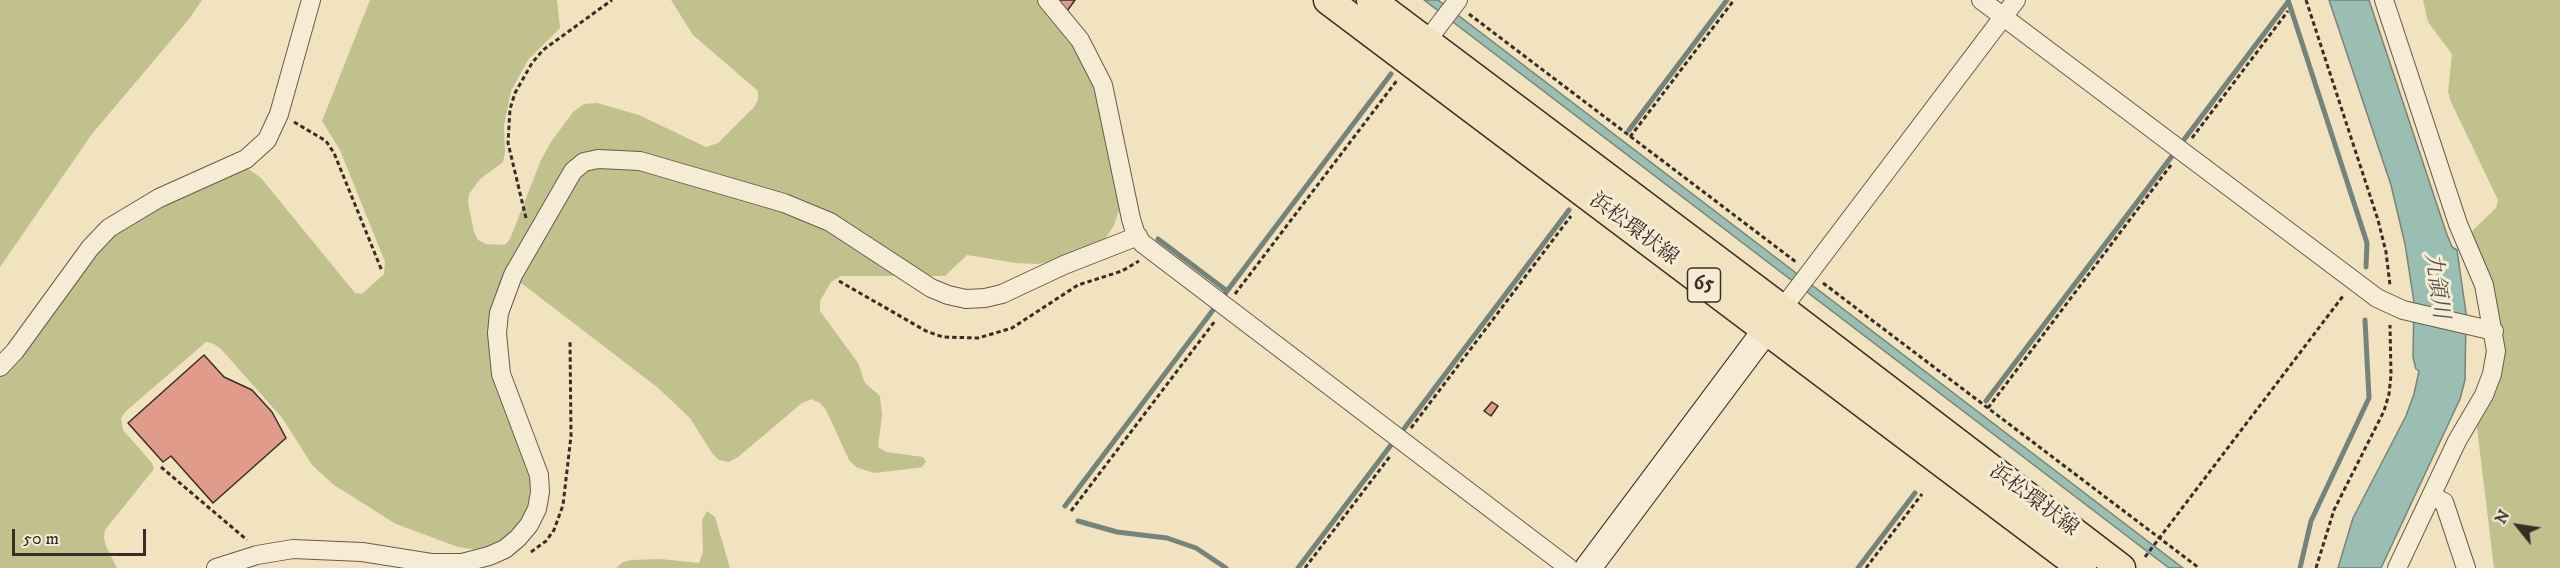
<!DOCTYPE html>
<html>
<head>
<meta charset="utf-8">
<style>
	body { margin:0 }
	#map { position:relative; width:2560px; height:568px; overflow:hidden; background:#f1e2c0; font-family:"IM FELL DW Pica",serif }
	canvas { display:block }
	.north { position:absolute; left:2488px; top:496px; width:60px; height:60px; -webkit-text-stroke:4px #f6ecd6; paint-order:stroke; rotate:300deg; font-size:16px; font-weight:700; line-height:24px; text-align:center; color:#3a2d26 }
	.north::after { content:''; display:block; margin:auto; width:21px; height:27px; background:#3a2d26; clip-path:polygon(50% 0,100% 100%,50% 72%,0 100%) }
	.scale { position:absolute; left:12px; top:529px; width:134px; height:27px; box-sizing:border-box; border:3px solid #3a2d26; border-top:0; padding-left:8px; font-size:18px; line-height:21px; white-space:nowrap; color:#3a2d26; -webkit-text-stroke:4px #f6ecd6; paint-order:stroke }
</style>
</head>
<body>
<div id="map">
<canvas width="2560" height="568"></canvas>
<div class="north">N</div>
<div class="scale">50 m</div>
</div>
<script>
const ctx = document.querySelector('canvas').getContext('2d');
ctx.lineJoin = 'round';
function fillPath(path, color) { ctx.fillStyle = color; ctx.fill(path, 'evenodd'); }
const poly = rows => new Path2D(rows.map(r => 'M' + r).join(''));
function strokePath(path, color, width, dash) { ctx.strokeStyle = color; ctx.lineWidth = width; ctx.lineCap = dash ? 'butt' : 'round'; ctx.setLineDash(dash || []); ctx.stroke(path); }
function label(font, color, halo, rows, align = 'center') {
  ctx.font = font + ' "IM FELL DW Pica","Noto Serif JP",serif'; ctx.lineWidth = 6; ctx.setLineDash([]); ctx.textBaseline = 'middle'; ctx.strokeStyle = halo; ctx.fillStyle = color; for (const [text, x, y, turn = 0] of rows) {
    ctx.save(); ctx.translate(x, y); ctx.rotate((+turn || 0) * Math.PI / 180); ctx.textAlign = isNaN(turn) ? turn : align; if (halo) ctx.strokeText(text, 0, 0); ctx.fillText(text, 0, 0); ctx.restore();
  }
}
const green = poly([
	[0,0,202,0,189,19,92,134,0,267],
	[370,0,557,0,560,28,528,60,511,91,504,126,505,152,503,162,480,179,469,194,468,202,474,232,478,240,486,244,505,245,510,239,541,160,551,142,573,112,584,104,597,103,639,115,706,147,718,143,754,107,758,100,758,91,693,35,671,0,1038,0,1074,45,1096,88,1117,186,1119,210,1114,225,1106,238,1094,246,1062,258,1039,264,1016,263,967,255,945,276,841,276,831,282,820,301,820,311,858,363,865,383,880,396,882,415,878,447,886,452,923,457,926,462,922,467,917,468,874,473,856,467,849,460,826,410,820,403,811,399,802,403,738,457,729,462,719,460,712,453,690,418,657,387,516,279,494,312,530,460,535,492,525,522,498,544,478,550,458,547,396,524,334,485,312,465,283,419,221,349,214,344,206,342,125,412,121,418,123,430,152,463,154,469,105,530,104,538,106,546,117,568,0,568,0,377,10,368,96,253,114,235,163,205,240,170,248,169,261,178,355,293,362,294,384,274,385,262,340,150,322,121],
	[2423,0,2560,0,2560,568,2494,568,2477,428,2478,418,2494,387,2471,238,2473,230,2496,208,2498,200,2451,102,2448,92,2452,54,2428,22],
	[707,511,715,517,730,568,616,568,623,562,632,560,661,559,699,563,703,552,702,520]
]);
const water = poly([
	[1424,0,1438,0,2183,568,2169,568,1424,0],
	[2329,0,2369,0,2446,232,2452,247,2457,250,2466,313,2465,380,2460,399,2381,568,2338,568,2353,518,2406,416,2414,394,2419,371,2416,369,2413,357,2414,302,2405,244,2391,185,2329,0]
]);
const stream = poly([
	[2288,0,2367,243,2366,267],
	[1629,130,1727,0],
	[2183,141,2288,2],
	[1158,239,1227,291],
	[1224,295,1391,74],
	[1986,401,2172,156],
	[1403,430,1569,210],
	[1065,506,1213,310],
	[1078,521,1117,532,1167,538,1196,548,1226,568],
	[1298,568,1391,445],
	[1858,568,1915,493],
	[2300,568,2311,521,2369,398,2365,320]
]);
const building = poly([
	[1058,0,1075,0,1067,11,1058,0],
	[204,355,224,377,252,390,272,412,286,438,213,503,171,456,163,462,128,423,204,355],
	[1492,402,1498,406,1491,416,1484,411,1492,402]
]);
const path = poly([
	[2306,0,2378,220,2386,252,2390,285],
	[1469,14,1796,262],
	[294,122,326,141,334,153,382,271],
	[1630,137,1734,0],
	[2192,138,2288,11],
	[526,218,508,143,510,109,515,93,532,63,543,50,612,0],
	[839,281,926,331,943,337,978,338,1012,328,1078,285,1122,271,1139,261],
	[1823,283,2199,568],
	[1235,294,1398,79],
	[1988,408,2171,165],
	[1411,428,1571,216],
	[161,467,247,540],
	[1071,511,1215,321],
	[531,552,546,541,554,530,563,505,571,436,570,340],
	[2145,557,2343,296],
	[1305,568,1391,455],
	[1866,568,1922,494],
	[2316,568,2334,510,2384,411,2389,394,2391,375,2390,325]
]);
const street = poly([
	[1047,0,1080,40,1103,85,1131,219,1135,232,1142,243,1569,568],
	[1981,0,2377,298,2403,310,2494,331],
	[2384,0,2458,224,2484,285,2496,351,2492,374,2484,395,2457,441,2397,568],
	[1426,42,1458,0],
	[1782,309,2016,0],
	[0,367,15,351,90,248,109,228,159,198,246,159,267,140,279,114,311,0],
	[2431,496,2444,502,2466,568],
	[216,568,257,555,293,549,362,552,431,563,462,563,489,556,505,549,518,538,529,525,537,509,540,492,539,475,501,374,497,333,499,313,513,275,573,171,584,162,598,159,640,161,784,203,830,222,931,288,948,295,966,299,985,298,1002,294,1064,265,1138,236]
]);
const secondary = poly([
	[1588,568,1778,314]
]);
const primary = poly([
	[1328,0,2082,568],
	[1371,0,1782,309,2121,568]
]);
const shields = [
	[1704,285,33]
];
const shieldNames = [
	["65",1704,285]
];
const streetNames = [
	["浜松環状線",1633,230,37],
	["浜松環状線",2033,501,37]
];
const waterNames = [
	["九領川",2435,286,82]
];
fillPath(green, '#c1c18d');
fillPath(water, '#9bbeb3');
strokePath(water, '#74847b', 1.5);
strokePath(stream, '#74847b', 5);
fillPath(building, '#e09b8a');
strokePath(building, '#3a2d26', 1.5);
strokePath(street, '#685a4c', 20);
strokePath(secondary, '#3a2d26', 28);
strokePath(primary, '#3a2d26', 31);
strokePath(path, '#3a2d26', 3, [4.5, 3]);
strokePath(street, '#f6ecd6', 18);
strokePath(secondary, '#f6ecd6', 26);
strokePath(primary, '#f1e2c0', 28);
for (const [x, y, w] of shields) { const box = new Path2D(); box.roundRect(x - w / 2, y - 17, w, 34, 4.5); ctx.fillStyle = '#f6ecd6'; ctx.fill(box); strokePath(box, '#3a2d26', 1.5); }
label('bold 20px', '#3a2d26', null, shieldNames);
label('21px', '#3a2d26', '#f6ecd6', streetNames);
label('italic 22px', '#525149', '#f6ecd6', waterNames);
</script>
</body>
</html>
